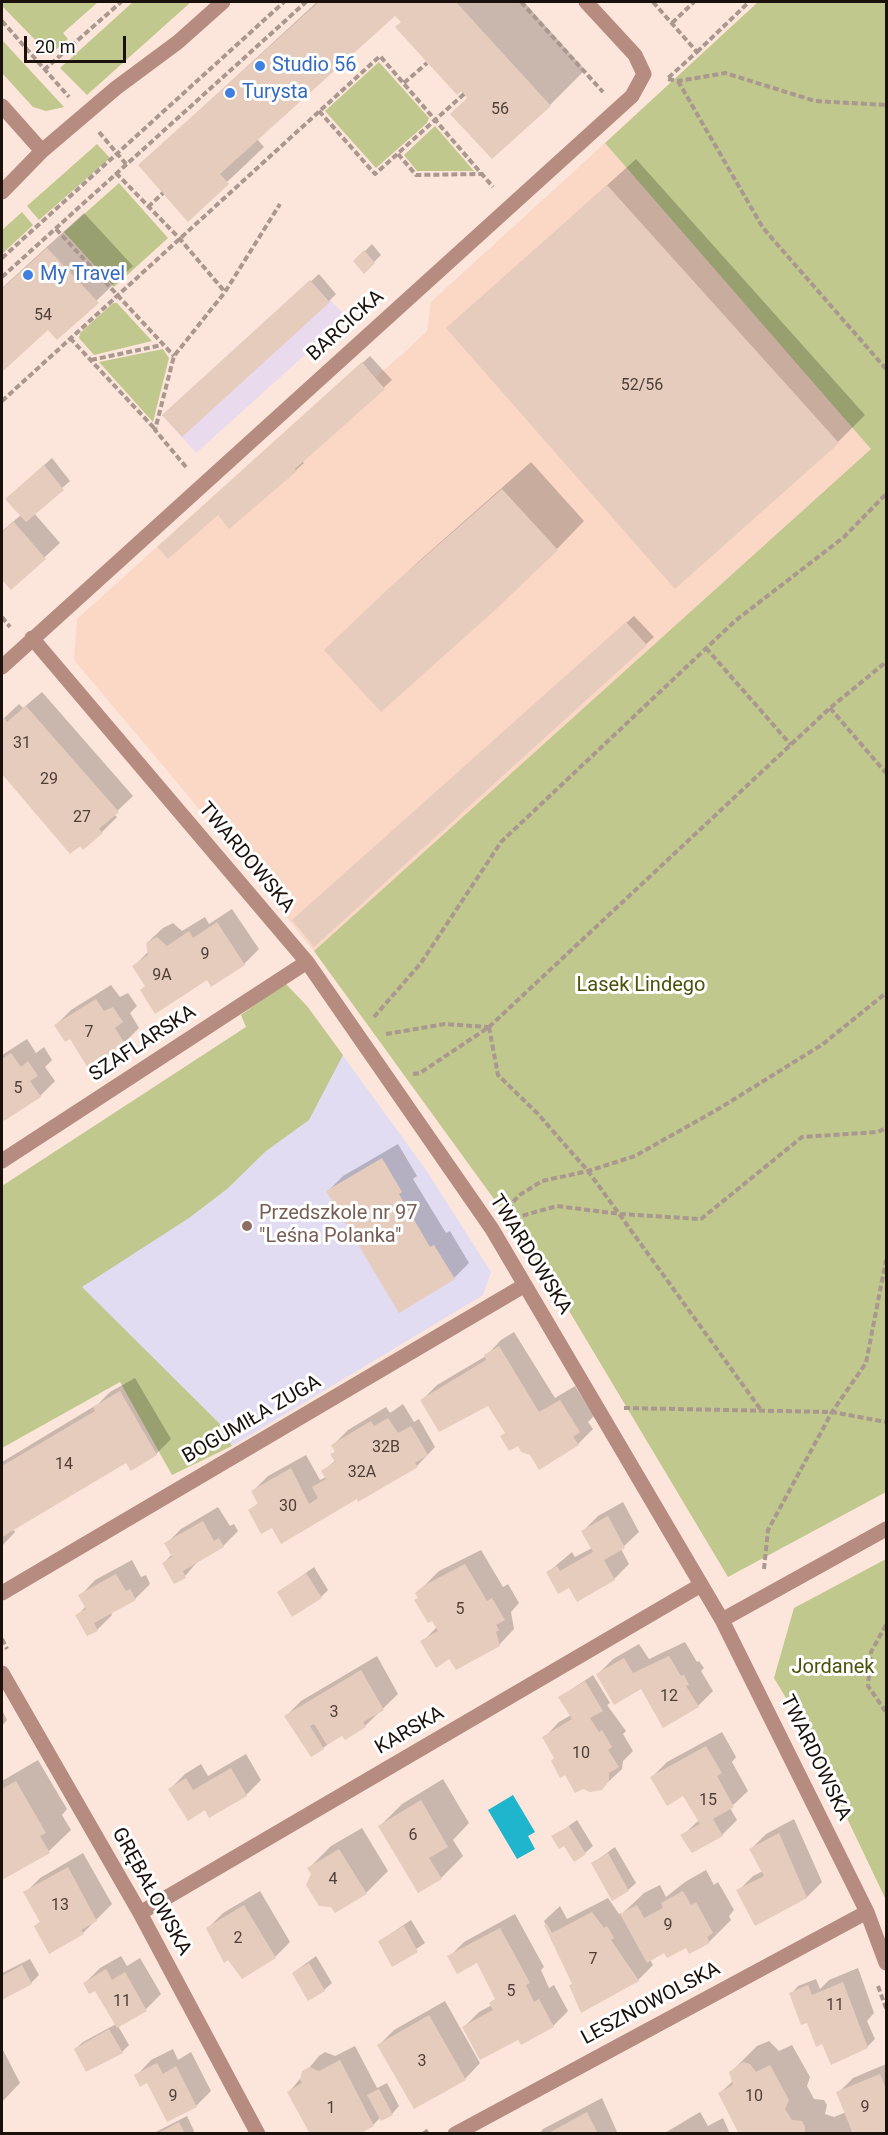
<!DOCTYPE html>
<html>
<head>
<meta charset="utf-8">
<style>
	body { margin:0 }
	#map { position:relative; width:888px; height:2135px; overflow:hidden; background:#fce5da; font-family:Roboto,sans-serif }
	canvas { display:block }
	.frame { position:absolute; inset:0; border:3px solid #1a100c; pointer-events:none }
	.scale { position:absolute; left:24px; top:36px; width:102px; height:27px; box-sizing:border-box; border:3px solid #1a100c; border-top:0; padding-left:8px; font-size:18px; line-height:21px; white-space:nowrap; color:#1a100c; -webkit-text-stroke:4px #fff; paint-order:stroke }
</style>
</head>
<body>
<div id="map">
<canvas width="888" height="2135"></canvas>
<div class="frame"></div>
<div class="scale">20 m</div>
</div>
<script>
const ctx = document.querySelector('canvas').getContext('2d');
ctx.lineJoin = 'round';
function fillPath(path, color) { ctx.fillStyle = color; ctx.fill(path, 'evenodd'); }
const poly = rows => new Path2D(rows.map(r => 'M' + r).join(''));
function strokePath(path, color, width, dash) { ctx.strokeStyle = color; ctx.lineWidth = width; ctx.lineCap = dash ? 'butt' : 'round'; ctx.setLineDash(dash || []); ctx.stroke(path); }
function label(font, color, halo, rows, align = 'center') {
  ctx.font = font + ' Roboto,sans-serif'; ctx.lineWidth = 6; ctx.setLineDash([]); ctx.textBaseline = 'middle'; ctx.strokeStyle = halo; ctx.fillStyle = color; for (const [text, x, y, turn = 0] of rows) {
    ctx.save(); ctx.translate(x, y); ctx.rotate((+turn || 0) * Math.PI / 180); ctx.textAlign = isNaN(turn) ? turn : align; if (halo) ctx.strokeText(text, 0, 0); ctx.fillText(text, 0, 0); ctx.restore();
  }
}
const built = poly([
	[605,143,872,448,314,951,181,787,74,660,77,619,362,362,376,377,407,350,427,331,431,302]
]);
const industrial = poly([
	[310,280,347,317,196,453,162,415]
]);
const education = poly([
	[307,1006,426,1170,491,1272,483,1295,232,1446,219,1423,81,1287,4,1185,246,1027]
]);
const green = poly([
	[2,2,98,2,63,33,68,39,50,55,2,6],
	[133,2,191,2,87,95,60,68],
	[758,2,886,2,886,1492,728,1577,559,1294,507,1217,314,951,871,449,605,143],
	[2,40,64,107,46,111,33,107,2,73],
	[379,62,429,118,427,123,376,168,325,111],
	[435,126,474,171,417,171,404,155],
	[97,144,110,158,39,220,27,206],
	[119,183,168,238,114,287,64,232],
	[22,212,33,225,2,254,2,230],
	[113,303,117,303,152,341,94,355,79,338,80,333],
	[163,349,169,358,153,422,99,362],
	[285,983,307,1006,343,1055,309,1120,266,1151,227,1189,189,1218,82,1287,219,1423,232,1446,172,1475,120,1382,2,1448,2,1186,246,1027,241,1015],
	[886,1559,886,1900,804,1728,774,1678,794,1608]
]);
const water = poly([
	[513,1795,535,1832,528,1836,535,1849,517,1859,488,1810]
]);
const shadow = poly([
	[317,2,524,2,585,70,550,105,468,97,395,14,257,139,264,147,188,219,140,165],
	[636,159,865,415,838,442,448,329],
	[84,213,133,266,57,338,48,328,2,370,2,288],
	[372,244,381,255,364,272,355,261],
	[319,274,336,294,329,301,171,408],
	[370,356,392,380,302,461,304,463,296,470,167,539],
	[52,458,70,481,34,513,60,543,11,588,2,578,2,531,21,515,14,492],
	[531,462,584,521,557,549,354,623,418,562],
	[634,616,654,637,314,945,302,913],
	[42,692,133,796,114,814,117,817,102,832,71,852,2,772,2,720,19,704,23,708],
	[232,909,259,949,244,964,207,978,147,985,134,966,149,951,147,943,163,928,173,923,182,931,205,917,209,924],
	[111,985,120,997,128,993,137,1006,130,1013,139,1028,124,1043,70,1037,56,1025,71,1010],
	[27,1039,36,1053,44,1047,52,1060,45,1067,55,1081,40,1096,5,1119,2,1115,2,1055],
	[398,1144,417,1176,413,1179,446,1233,450,1231,469,1263,454,1278,328,1191,343,1176],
	[514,1332,555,1398,575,1386,594,1416,588,1422,593,1429,578,1444,531,1454,506,1432,489,1404,422,1400,437,1385,486,1356,501,1340],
	[135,1378,171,1439,156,1454,127,1461,13,1529,15,1532,2,1546,2,1462,98,1404,110,1392],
	[403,1404,414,1422,419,1419,435,1447,417,1466,357,1497,273,1526,250,1511,259,1502,253,1491,268,1476,306,1455,320,1480,326,1477,323,1471,336,1460,332,1455,336,1451,333,1445,348,1430,386,1407,390,1413],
	[623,1502,639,1532,621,1549,629,1564,614,1579,570,1586,547,1573,572,1552,575,1557,592,1548,583,1531,598,1516],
	[218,1507,230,1526,234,1524,238,1531,223,1546,199,1560,185,1576,164,1563,172,1554,166,1544,181,1529],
	[481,1550,503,1587,508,1584,519,1603,511,1612,514,1629,499,1645,450,1657,422,1642,437,1627,417,1593,439,1571],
	[132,1560,141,1577,146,1575,150,1584,135,1599,111,1612,112,1615,97,1630,77,1616,86,1606,80,1596,95,1580],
	[314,1567,328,1590,321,1597,279,1592],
	[685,1642,697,1662,699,1661,704,1668,701,1671,713,1691,698,1706,598,1674,613,1659,639,1644,649,1659],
	[377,1656,398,1694,365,1726,343,1733,323,1748,286,1716,301,1701],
	[593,1675,610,1703,607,1705,626,1731,623,1734,633,1751,623,1761,622,1769,606,1784,556,1758,544,1738,559,1722,571,1715,560,1697],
	[2,1710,7,1720,2,1726],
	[722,1732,736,1757,732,1762,748,1791,730,1808,737,1820,722,1835,682,1836,699,1820,684,1794,652,1777,667,1762],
	[246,1754,261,1780,246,1795,206,1808,170,1789,185,1774,201,1764,208,1776],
	[38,1760,67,1809,62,1815,71,1830,49,1851,2,1878,2,1781],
	[443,1779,469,1823,453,1840,463,1856,441,1878,380,1826,402,1804],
	[794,1819,822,1882,807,1897,756,1923,738,1891,753,1876,763,1871,751,1849,766,1834],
	[577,1820,593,1846,585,1853,553,1837],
	[362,1828,388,1871,366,1893,312,1874,309,1868,331,1846],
	[615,1847,636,1883,628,1890,593,1863],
	[83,1853,112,1904,83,1933,35,1926,41,1921,25,1893,40,1878],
	[706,1870,714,1885,718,1882,734,1910,729,1916,731,1920,709,1942,665,1951,650,1960,653,1965,638,1980,582,2011,574,1983,544,1921,560,1906,567,1919,608,1898,619,1914,623,1913,644,1893,660,1885,666,1897,685,1882],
	[260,1891,290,1942,275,1957,208,1928,223,1913],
	[515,1914,544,1967,541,1970,549,1988,554,1985,568,2011,553,2026,519,2038,464,2027,479,2012,492,2005,496,1997,477,1961,449,1957,464,1942],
	[411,1920,425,1943,393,1965,380,1941],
	[121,1956,127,1966,140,1958,161,1994,146,2009,118,2026,129,2045,122,2052,75,2049,83,2042,116,2024,96,1989,85,1983,100,1968],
	[316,1956,332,1983,324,1990,293,1973],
	[30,1959,39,1975,31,1983,2,1999,2,1973],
	[858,1968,874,2013,867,2021,875,2039,867,2047,823,2043,791,1994,798,1986,816,1979,820,1989,829,1980],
	[445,2001,480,2063,465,2079,379,2045,394,2030],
	[769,2041,779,2051,792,2045,810,2077,807,2086,814,2099,824,2100,827,2105,825,2114,834,2117,846,2112,838,2093,853,2078,886,2064,886,2134,741,2134,720,2093,733,2081,734,2069,757,2046],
	[355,2046,377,2088,387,2083,399,2106,392,2114,381,2117,373,2125,289,2092,319,2056,325,2052,335,2056],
	[2,2048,20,2083,2,2102],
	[173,2049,178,2060,191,2052,211,2091,196,2106,136,2076,151,2060],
	[602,2098,618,2134,539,2134,543,2129],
	[700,2112,708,2126,723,2118,730,2134,663,2134],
	[187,2116,194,2131,192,2134,152,2134]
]);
const building = poly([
	[319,2,456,2,551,106,492,159,450,114,467,98,461,91,457,95,395,27,401,22,395,16,220,174,229,184,188,222,138,165],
	[607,185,839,443,675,589,446,328],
	[47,248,99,303,57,340,48,330,2,372,2,289],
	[364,250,375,263,364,274,353,261],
	[310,280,330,302,182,437,162,415],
	[362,362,385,389,295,469,297,471,229,529,218,515,168,559,157,547],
	[44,465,64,490,26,522,5,499],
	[502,489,558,550,494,611,381,712,324,650,388,589],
	[13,521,46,559,11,590,2,580,2,532],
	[626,622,647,645,314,947,292,920],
	[26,706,119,812,99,829,103,833,83,850,80,846,70,854,2,774,2,720,4,718,7,722],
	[217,922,245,965,211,987,207,980,155,1014,140,990,145,986,132,966,148,955,146,943,157,937,167,946,189,931,193,938],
	[96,999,104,1011,113,1007,123,1022,115,1028,125,1044,88,1068,70,1039,65,1042,54,1025],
	[11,1053,21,1067,28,1061,38,1076,30,1081,41,1097,4,1121,2,1117,2,1059],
	[382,1158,402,1192,399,1194,430,1247,434,1245,455,1279,399,1313,326,1191],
	[499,1346,539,1412,560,1400,580,1432,573,1437,579,1445,539,1470,530,1455,521,1452,518,1446,509,1451,500,1436,505,1433,488,1406,439,1432,420,1400,486,1360,484,1355],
	[120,1391,157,1455,131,1471,126,1463,2,1537,2,1466,95,1411,93,1407],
	[388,1418,398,1433,411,1426,428,1455,415,1463,418,1467,358,1502,357,1499,281,1544,272,1528,261,1534,248,1510,258,1504,251,1491,291,1468,309,1504,318,1498,312,1487,326,1479,321,1471,335,1462,330,1454,335,1452,331,1445,371,1421,374,1426],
	[608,1516,625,1548,604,1560,615,1580,577,1602,569,1588,558,1594,546,1572,557,1566,560,1571,593,1552,581,1531],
	[203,1521,214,1541,219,1538,224,1547,183,1571,186,1578,174,1584,162,1563,172,1557,164,1543],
	[465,1564,487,1601,492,1598,505,1620,496,1625,499,1630,496,1632,500,1646,456,1670,449,1659,436,1668,420,1641,438,1631,432,1621,428,1623,414,1600,418,1598,415,1593,423,1586],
	[306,1573,322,1598,292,1617,277,1592],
	[116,1574,126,1591,130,1589,136,1600,94,1623,98,1631,87,1636,75,1615,86,1609,78,1595],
	[669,1656,681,1676,684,1675,689,1685,686,1686,699,1707,663,1728,641,1689,614,1705,596,1674,624,1658,633,1673],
	[361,1670,384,1710,363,1722,366,1727,345,1740,342,1736,327,1745,314,1724,310,1726,324,1749,311,1757,284,1716],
	[585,1681,603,1711,590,1718,599,1732,602,1730,612,1747,608,1750,619,1767,609,1773,609,1781,602,1790,590,1792,583,1789,575,1793,565,1775,560,1778,551,1761,554,1758,542,1737,572,1719,558,1697],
	[706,1746,722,1773,717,1776,734,1807,713,1819,723,1836,692,1853,680,1835,700,1824,683,1796,667,1806,650,1777],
	[231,1768,247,1796,209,1818,205,1810,188,1821,168,1789,186,1778,193,1790],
	[16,1781,46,1833,40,1836,50,1853,2,1880,2,1789],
	[421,1800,448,1847,429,1858,442,1879,418,1893,378,1826],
	[569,1826,586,1854,574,1862,564,1846,559,1849,551,1836],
	[779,1833,807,1898,755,1926,736,1890,764,1876,749,1849],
	[339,1849,367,1894,335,1913,331,1907,319,1906,306,1885,311,1874,307,1868],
	[608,1853,629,1891,612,1901,591,1863],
	[68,1867,97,1921,81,1930,84,1934,49,1954,34,1926,40,1922,23,1892],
	[683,1891,691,1905,696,1902,713,1933,707,1937,710,1943,689,1954,686,1948,667,1958,664,1953,647,1963,620,1914,637,1905,644,1918,663,1908,661,1903],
	[244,1905,276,1958,242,1979,228,1960,224,1963,206,1928],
	[592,1912,604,1928,607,1926,614,1938,611,1940,639,1981,581,2013,569,1985,572,1984,544,1925,547,1924,552,1933],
	[404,1926,418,1952,392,1967,378,1941],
	[500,1928,530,1983,526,1985,534,2002,539,1999,554,2027,521,2045,518,2040,480,2060,462,2027,493,2010,489,2003,495,1999,477,1963,457,1974,447,1956],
	[309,1963,325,1991,308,2001,292,1973],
	[22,1965,32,1984,2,2000,2,1976],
	[106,1969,112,1980,125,1972,147,2011,117,2028,95,1991,89,1994,83,1983],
	[843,1982,868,2048,831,2065,822,2044,816,2047,807,2023,801,2025,789,1993,808,1985,812,1995],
	[429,2015,466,2080,414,2109,377,2045],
	[109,2029,123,2053,86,2072,74,2049],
	[340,2060,374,2126,359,2134,310,2134,287,2092,302,2083,300,2080,302,2071,309,2067,319,2071],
	[743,2062,750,2064,756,2072,770,2065,789,2100,785,2109,792,2120,802,2121,805,2127,805,2134,739,2134,718,2093,733,2085,729,2072],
	[157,2063,163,2074,176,2066,197,2107,167,2122,147,2083,140,2087,134,2075],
	[880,2074,886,2089,886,2134,853,2134,836,2092],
	[379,2089,393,2115,381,2121,367,2095],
	[587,2112,597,2132,547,2134,578,2117],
	[179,2122,185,2134,157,2134]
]);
const path = poly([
	[521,2,603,92],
	[653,2,697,52,668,78],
	[2,21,69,97],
	[672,23,694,2],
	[697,52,749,2],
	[44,70,121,2],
	[668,79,678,81,725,73,815,101,886,105],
	[678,81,763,228,886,369],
	[404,83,427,63],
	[319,111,375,174,464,94],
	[99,132,126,164],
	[398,154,416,175,482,174],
	[116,173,180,239,225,292,280,204],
	[148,207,163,193],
	[56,229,174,356],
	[2,258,284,2],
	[2,277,306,2],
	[70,338,155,429],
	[91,360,162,345],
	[2,401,380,56,493,187],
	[186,467,155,430,174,356,225,292],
	[2,617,10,627],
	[706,648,791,745],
	[830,708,886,773],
	[374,1017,421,963,501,842,735,621,844,537,886,494],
	[489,1027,498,1075,537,1113,588,1171,761,1410],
	[386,1034,445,1024,488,1027],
	[413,1074,420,1073,489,1027,830,708,886,662],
	[508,1209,518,1196,542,1181,588,1171,635,1156,720,1108,823,1044,886,993],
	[514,1218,557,1206,620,1214,701,1219,802,1137,878,1132,886,1128],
	[624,1408,832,1412,886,1422],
	[764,1569,768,1530,832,1412,866,1363,886,1260],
	[886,1625,871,1652,868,1686,886,1712],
	[2,1639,7,1649],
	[878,1986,886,2008],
	[2,2133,2,2134],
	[423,2134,430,2129]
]);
const minor = poly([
	[2,106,42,151],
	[2,192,42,151,116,88,178,42,223,2],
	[32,638,307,962,492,1229,722,1620,867,1912,886,1963],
	[2,667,632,96,644,74,635,55,586,2],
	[2,1161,307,962],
	[2,1593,525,1285],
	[722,1620,886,1529],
	[2,1673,140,1913,258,2134],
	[140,1913,701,1585],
	[455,2134,867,1912]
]);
const markers = [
	[260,66,6,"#3f7fe0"],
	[230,93,6,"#3f7fe0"],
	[28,275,6,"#3f7fe0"],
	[247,1226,6,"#8d6e63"]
];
const numberNames = [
	["56",500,110],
	["54",43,316],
	["52/56",642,386],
	["31",22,744],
	["29",49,780],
	["27",82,818],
	["9",205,955],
	["9A",162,976],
	["7",89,1033],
	["5",18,1089],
	["32B",386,1448],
	["14",64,1465],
	["32A",362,1473],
	["30",288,1507],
	["5",460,1610],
	["12",669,1697],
	["3",334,1713],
	["10",581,1754],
	["15",708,1801],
	["6",413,1836],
	["4",333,1880],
	["13",60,1906],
	["9",668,1926],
	["2",238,1939],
	["7",593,1960],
	["5",511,1992],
	["11",122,2002],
	["11",835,2006],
	["3",422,2062],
	["9",173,2097],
	["10",754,2097],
	["9",865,2108],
	["1",331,2109]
];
const shopNames = [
	["Studio 56",272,66],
	["Turysta",242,93],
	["My Travel",40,275]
];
const streetNames = [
	["BARCICKA",346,326,-42],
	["TWARDOWSKA",246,858,50],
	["SZAFLARSKA",143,1044,-33],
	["TWARDOWSKA",530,1255,58],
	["BOGUMIŁA ZUGA",252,1420,-30],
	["KARSKA",410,1731,-30],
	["TWARDOWSKA",815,1758,64],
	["GRĘBAŁOWSKA",151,1892,61],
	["LESZNOWOLSKA",651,2004,-28]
];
const parkNames = [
	["Lasek Lindego",641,986],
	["Jordanek",833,1668]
];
const educationNames = [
	["Przedszkole nr 97",259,1214],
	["\"Leśna Polanka\"",259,1237]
];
fillPath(built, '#fbd7c6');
fillPath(industrial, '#e9daee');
fillPath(education, '#e2dcf2');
fillPath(green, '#c0c88d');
fillPath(water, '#1fb5cd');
fillPath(shadow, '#0003');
fillPath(building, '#e6ccbc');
strokePath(path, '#aa978f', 4, [6, 3]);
strokePath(minor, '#b58c7f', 15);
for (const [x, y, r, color] of markers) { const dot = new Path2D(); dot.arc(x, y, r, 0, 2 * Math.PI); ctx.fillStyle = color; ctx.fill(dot); strokePath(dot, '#fff', 2); }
label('16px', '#4d3f38', null, numberNames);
label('20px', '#366cbe', '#fff', shopNames, 'left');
label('20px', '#1a100c', '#fff', streetNames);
label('20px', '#4b520a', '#fff', parkNames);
label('20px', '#785e54', '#fff', educationNames, 'left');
</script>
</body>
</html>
